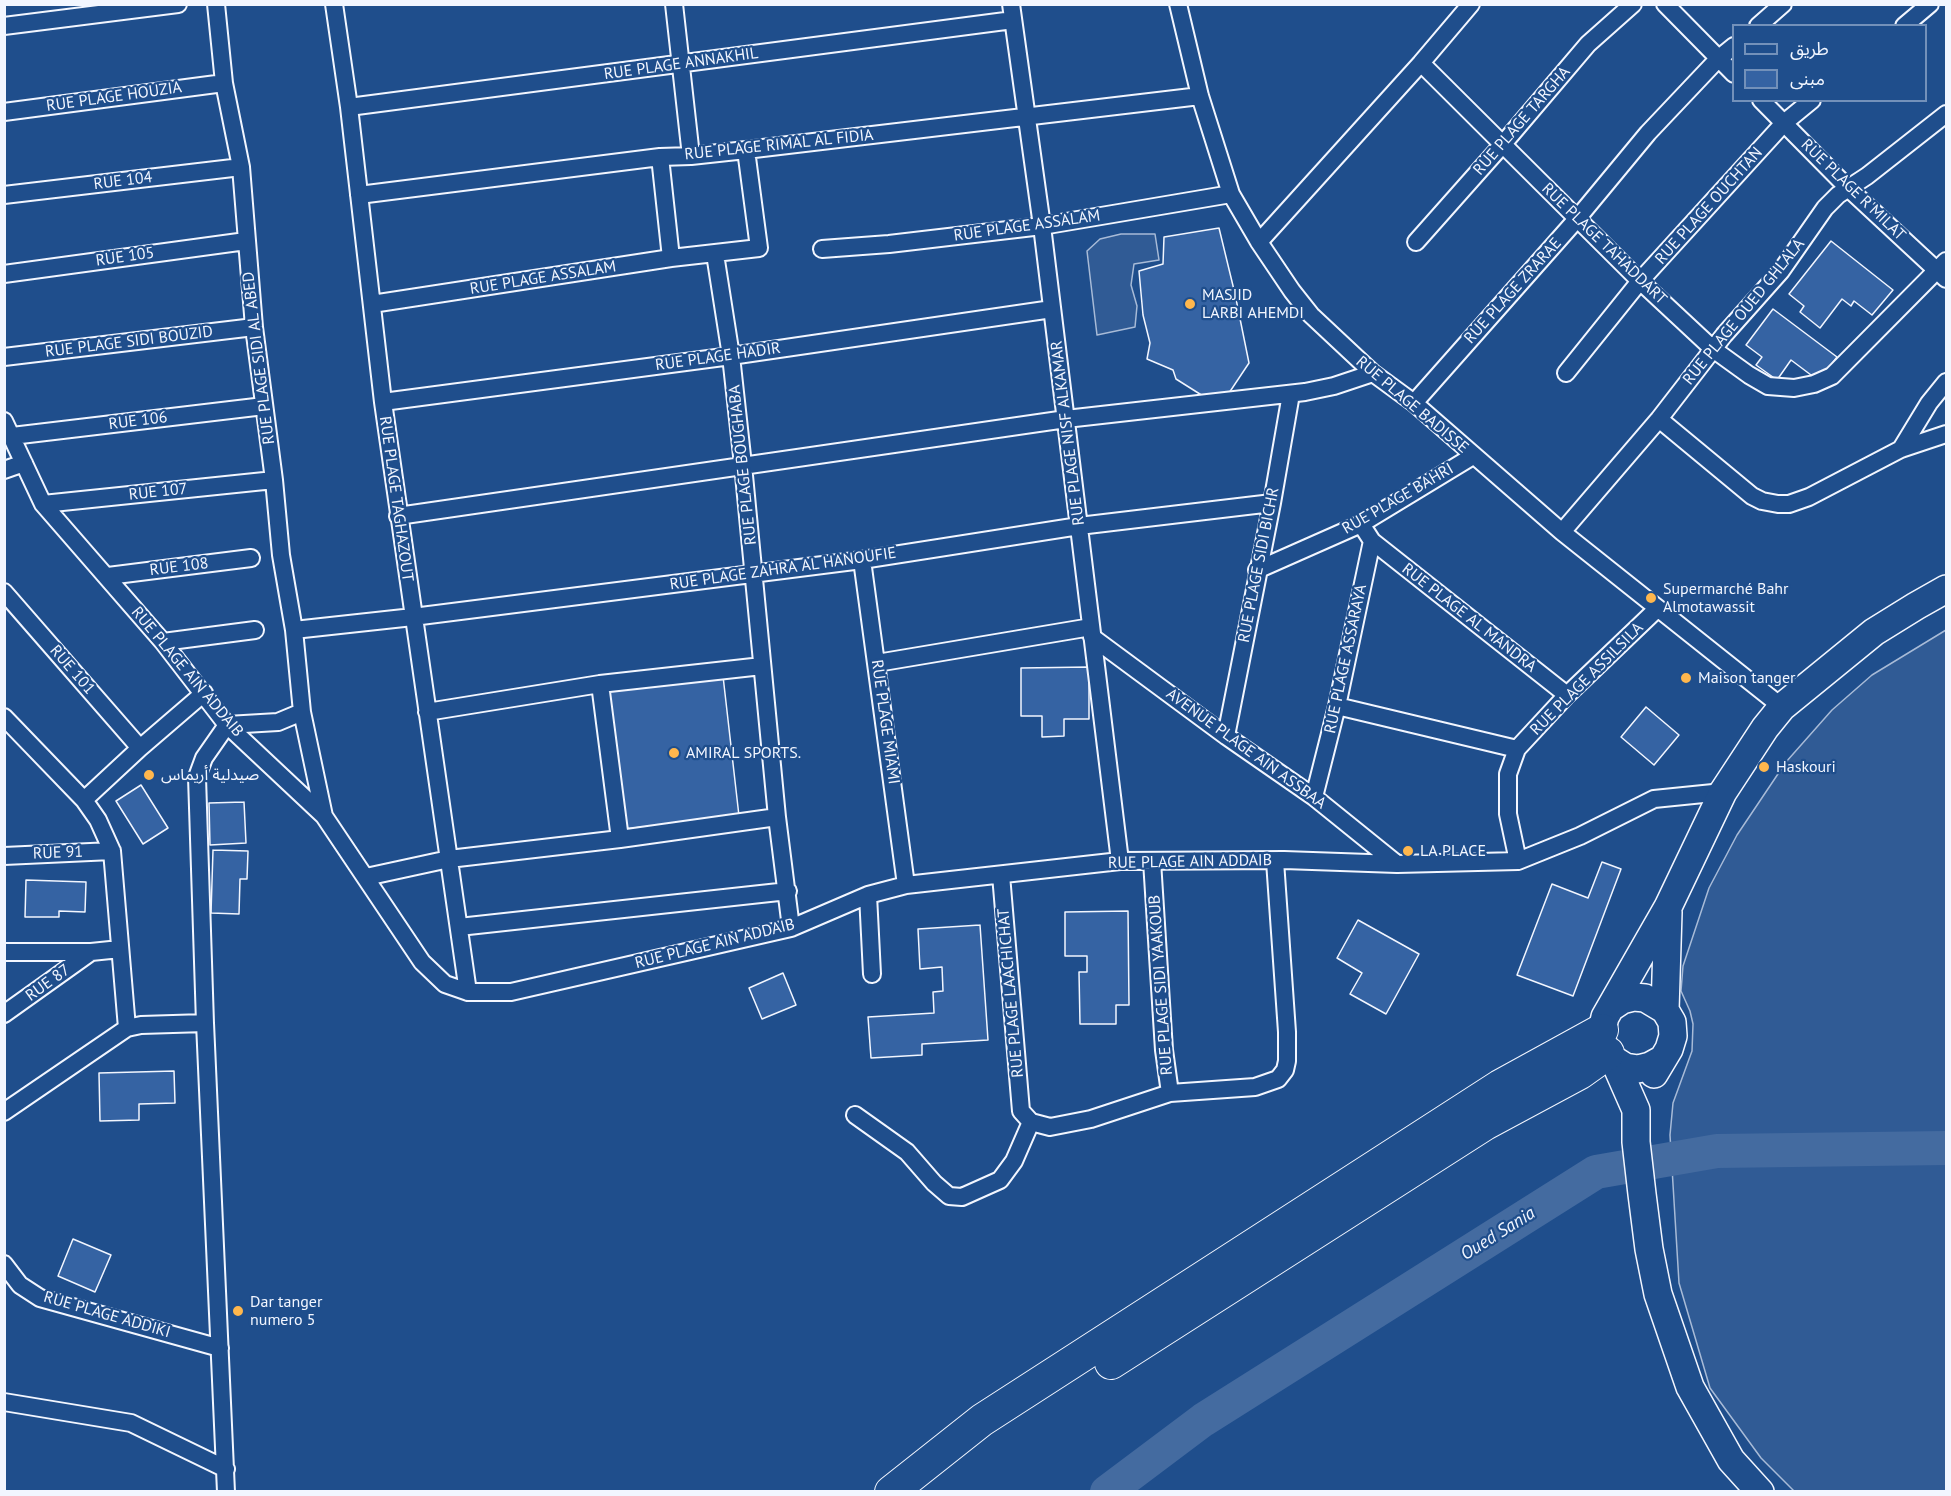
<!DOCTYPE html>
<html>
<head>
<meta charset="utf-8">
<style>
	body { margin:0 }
	#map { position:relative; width:1951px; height:1496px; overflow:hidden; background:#1f4e8c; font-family:"PT Sans","Noto Sans Arabic",sans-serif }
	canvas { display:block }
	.frame { position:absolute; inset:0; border:6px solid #f2f6ff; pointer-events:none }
	.legend { position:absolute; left:1732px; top:24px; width:195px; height:78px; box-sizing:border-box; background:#1f4e8c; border:2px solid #7391ba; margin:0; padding:8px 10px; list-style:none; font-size:18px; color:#f2f6ff }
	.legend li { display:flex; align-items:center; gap:12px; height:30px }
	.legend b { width:30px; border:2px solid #7391ba }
</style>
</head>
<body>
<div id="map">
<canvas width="1951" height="1496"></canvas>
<div class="frame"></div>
<ul class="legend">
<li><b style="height:8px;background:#1f4e8c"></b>طريق</li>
<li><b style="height:16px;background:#3563a3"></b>مبنى</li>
</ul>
</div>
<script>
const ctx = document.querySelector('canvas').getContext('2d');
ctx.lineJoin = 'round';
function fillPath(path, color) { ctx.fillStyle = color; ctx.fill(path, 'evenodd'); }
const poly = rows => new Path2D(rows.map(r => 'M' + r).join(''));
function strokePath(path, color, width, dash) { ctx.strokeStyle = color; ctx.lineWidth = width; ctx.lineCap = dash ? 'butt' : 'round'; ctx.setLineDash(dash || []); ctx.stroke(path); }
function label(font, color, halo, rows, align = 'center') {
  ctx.font = font + ' "PT Sans","Noto Sans Arabic",sans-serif'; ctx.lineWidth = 4.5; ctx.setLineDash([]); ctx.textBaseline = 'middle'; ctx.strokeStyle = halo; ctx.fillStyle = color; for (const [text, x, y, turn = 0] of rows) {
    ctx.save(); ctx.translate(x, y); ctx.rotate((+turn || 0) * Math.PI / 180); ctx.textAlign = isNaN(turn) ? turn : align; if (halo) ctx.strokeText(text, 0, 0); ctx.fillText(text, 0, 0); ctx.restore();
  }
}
const built = poly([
	[1121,234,1155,234,1159,260,1134,264,1131,285,1137,306,1135,327,1097,335,1087,251,1100,239,1121,234],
	[1946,630,1946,1491,1794,1491,1761,1458,1710,1388,1679,1283,1670,1135,1673,1103,1692,1051,1693,1024,1690,1011,1681,991,1683,966,1709,888,1737,835,1786,762,1832,710,1872,675,1946,630]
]);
const river = poly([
	[1107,1492,1203,1420,1596,1172,1717,1151,1946,1148]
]);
const building = poly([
	[1219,228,1235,294,1249,363,1229,393,1203,396,1176,379,1173,370,1147,359,1150,343,1143,315,1139,271,1163,264,1164,237,1219,228],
	[1831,241,1893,290,1872,315,1854,301,1851,306,1842,299,1820,328,1800,312,1804,306,1789,294,1831,241],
	[1773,309,1837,357,1819,381,1791,360,1777,380,1756,365,1762,357,1746,345,1773,309],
	[1089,667,1089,719,1064,719,1064,736,1042,737,1042,716,1021,716,1021,668,1089,667],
	[723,676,739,816,625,829,609,690,723,676],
	[1646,707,1679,735,1654,765,1621,737,1646,707],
	[141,785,168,828,143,844,116,801,141,785],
	[244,802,246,843,210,845,209,803,244,802],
	[213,850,248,851,247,879,240,879,239,914,211,913,213,850],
	[1602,862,1621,869,1573,996,1517,975,1552,884,1588,898,1602,862],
	[26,880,86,882,85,912,59,911,59,917,25,917,26,880],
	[1128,911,1129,1005,1116,1005,1116,1024,1080,1024,1079,972,1087,972,1087,956,1065,956,1065,912,1128,911],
	[1358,920,1419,954,1386,1014,1350,994,1362,973,1337,958,1358,920],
	[980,925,988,1040,922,1044,922,1055,871,1058,868,1017,934,1013,933,992,943,991,942,967,920,969,918,929,980,925],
	[783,973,796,1005,762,1019,749,988,783,973],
	[174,1071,175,1103,139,1104,139,1120,100,1121,99,1073,174,1071],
	[73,1239,111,1255,95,1292,58,1276,73,1239]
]);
const street = poly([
	[216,4,224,83,241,167,254,327,274,480,281,555,294,630,302,712,324,816],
	[334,4,349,107,383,402,468,992],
	[674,4,691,156],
	[1011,4,1042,226,1120,861],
	[1178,4,1200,96,1231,194,1259,242,1292,291,1311,315,1373,373,1414,403,1562,532,1782,707],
	[1665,4,1734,74],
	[4,26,178,4],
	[1758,26,1783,4],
	[1904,26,1930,4],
	[1421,63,1640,281,1713,349,1749,375,1768,386,1794,388,1814,384,1832,376,1946,261],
	[1761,100,1848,188,1946,279],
	[349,107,1013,20],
	[4,112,224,83],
	[660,157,671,258],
	[4,195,241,167],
	[359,195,660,157,691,156,746,150,1200,96],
	[1259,242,1421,63,1471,4],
	[1416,242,1503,144,1588,44,1633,4],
	[822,249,889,244,1042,226,1231,194],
	[715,254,731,356,743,465,777,817,791,928],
	[4,274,246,241],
	[372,304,671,258,759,248,746,150],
	[4,357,254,327],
	[1566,373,1640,281,1784,123,1812,100],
	[383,402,731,356,1052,309],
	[1414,403,1576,220,1648,133,1718,59,1734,46],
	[1659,419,1752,496,1762,501,1778,504,1789,504,1809,497,1901,449,1946,434],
	[4,421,43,504,163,642,227,725,324,816,422,962,445,984,468,992,511,992,791,928,868,895,906,885,1120,861,1284,860,1397,864,1518,861,1580,836,1654,799,1723,792],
	[12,436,264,406],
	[1901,449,1929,403,1946,382],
	[4,470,24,463],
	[43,504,274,480],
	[398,516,1066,419,1305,392,1334,386,1373,373],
	[1562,532,1659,419,1724,335,1781,271,1825,208,1838,195,1867,176,1946,114],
	[1372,541,1567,695],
	[862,560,906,885],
	[1257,570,1361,524,1473,456],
	[108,576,251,558],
	[4,592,140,748],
	[294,630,413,617,862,560,1079,526,1272,503],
	[1092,637,1226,736,1314,797,1397,864],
	[163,642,255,630],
	[877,663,1091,627],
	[600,684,620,839],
	[1337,706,1517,749],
	[427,712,600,684,762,666],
	[4,717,84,800,98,820,112,851,127,1028],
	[1226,736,1272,503,1291,394],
	[1314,797,1337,706,1372,541,1361,524],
	[84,800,140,748,204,693],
	[4,856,112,851],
	[1518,861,1508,814,1508,774,1517,749,1567,695,1657,609],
	[1001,875,1021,1111,1031,1122,1050,1127,1091,1119,1170,1093,1164,1050,1152,861],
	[366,877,449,859,620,839,777,817],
	[868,895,872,974],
	[459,927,788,891],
	[4,952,91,952,120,949],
	[4,1014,91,952],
	[1170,1093,1255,1087,1278,1079,1285,1070,1287,1061,1287,1032,1275,861],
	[4,1112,127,1028,141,1025,205,1023],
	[855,1115,907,1152,934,1183,949,1196,962,1197,1000,1180,1014,1161,1031,1122],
	[4,1264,20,1285,40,1298,220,1348],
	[4,1402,131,1423,226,1469],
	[226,1492,205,1023,197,777,204,758,227,725,278,722,302,712]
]);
const primary = poly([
	[1613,1006,1622,1000,1634,997,1645,998,1665,1010,1672,1022,1673,1036,1669,1049,1654,1074],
	[1665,1010,1668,912],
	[1614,1060,1636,1110,1636,1142,1642,1194,1649,1249,1658,1294,1690,1387,1731,1460,1760,1492],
	[1661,1060,1650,1066,1638,1069,1625,1067,1614,1060,1608,1053,1602,1042,1602,1030,1605,1017,1668,907,1723,792,1765,728,1782,707,1874,632,1916,606,1946,589]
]);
const highway = poly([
	[1111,1363,1485,1124,1580,1073,1608,1053],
	[891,1492,982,1420,1500,1086,1602,1030]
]);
const markers = [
	[1190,304,6,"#ffb74d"],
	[1651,598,6,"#ffb74d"],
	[1686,678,6,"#ffb74d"],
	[674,753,6,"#ffb74d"],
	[1764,767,6,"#ffb74d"],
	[149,775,6,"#ffb74d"],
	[1408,851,6,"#ffb74d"],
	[238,1311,6,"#ffb74d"]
];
const streetNames = [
	["RUE PLAGE ANNAKHIL",681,64,-8],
	["RUE PLAGE HOUZIA",114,97,-8],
	["RUE PLAGE TARGHA",1522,121,-49],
	["RUE PLAGE RIMAL AL FIDIA",779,145,-6],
	["RUE 104",123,181,-7],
	["RUE PLAGE R'MILAT",1853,190,44],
	["RUE PLAGE OUCHTAN",1709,206,-48],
	["RUE PLAGE ASSALAM",1027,226,-8],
	["RUE PLAGE TAHADDART",1604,244,44],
	["RUE 105",125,257,-8],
	["RUE PLAGE ASSALAM",543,278,-9],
	["RUE PLAGE ZRARAE",1513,291,-48],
	["RUE PLAGE OUED GHLALA",1744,312,-51],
	["RUE PLAGE SIDI BOUZID",129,342,-7],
	["RUE PLAGE HADIR",718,357,-8],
	["RUE PLAGE SIDI AL ABED",259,358,-97],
	["RUE PLAGE BADISSE",1412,405,40],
	["RUE 106",138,421,-7],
	["RUE PLAGE NISF ALKAMAR",1068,433,-97],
	["RUE PLAGE BOUGHABA",743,465,-96],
	["RUE 107",158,492,-6],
	["RUE PLAGE TAGHAZOUT",396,499,82],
	["RUE PLAGE BAHRI",1398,499,-30],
	["RUE PLAGE SIDI BICHR",1259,565,-79],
	["RUE 108",179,567,-7],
	["RUE PLAGE ZAHRA AL HANOUFIE",783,569,-8],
	["RUE PLAGE AL MANDRA",1469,618,38],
	["RUE PLAGE ASSARAYA",1346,659,-78],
	["RUE 101",72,670,49],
	["RUE PLAGE AIN ADDAIB",187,672,50],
	["RUE PLAGE ASSILSILA",1587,679,-45],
	["RUE PLAGE MIAMI",885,722,82],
	["AVENUE PLAGE AIN ASSBAA",1246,749,36],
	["RUE 91",58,853,-2],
	["RUE PLAGE AIN ADDAIB",1190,862,-1],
	["RUE PLAGE AIN ADDAIB",715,944,-14],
	["RUE 87",48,983,-36],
	["RUE PLAGE SIDI YAAKOUB",1161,985,-94],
	["RUE PLAGE LAACHICHAT",1011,993,-95],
	["RUE PLAGE ADDIKI",107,1315,16]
];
const poiNames = [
	["MASJID",1202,295],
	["LARBI AHEMDI",1202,313],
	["Supermarché Bahr",1663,589],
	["Almotawassit",1663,607],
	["Maison tanger",1698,678],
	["AMIRAL SPORTS.",686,753],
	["Haskouri",1776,767],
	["صيدلية أريماس",161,775],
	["LA PLACE",1420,851],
	["Dar tanger",250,1302],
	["numero 5",250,1320]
];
const waterNames = [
	["Oued Sania",1498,1234,-32]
];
fillPath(built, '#305b95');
strokePath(built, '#a8bbd7', 1.5);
strokePath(river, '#446ba0', 34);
fillPath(building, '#3563a3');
strokePath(building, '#f2f6ff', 1.5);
strokePath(street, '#f2f6ff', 20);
strokePath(primary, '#f2f6ff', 30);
strokePath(highway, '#f2f6ff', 34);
strokePath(street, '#1f4e8c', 16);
strokePath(primary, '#1f4e8c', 27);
strokePath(highway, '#1f4e8c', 32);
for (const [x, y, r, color] of markers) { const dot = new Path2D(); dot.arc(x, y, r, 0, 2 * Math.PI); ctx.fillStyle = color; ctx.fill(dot); strokePath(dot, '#1f4e8c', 2); }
label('16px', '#f2f6ff', '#1f4e8c', streetNames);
label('16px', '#f2f6ff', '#1f4e8c', poiNames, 'left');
label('italic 18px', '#f2f6ff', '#1f4e8c', waterNames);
</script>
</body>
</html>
